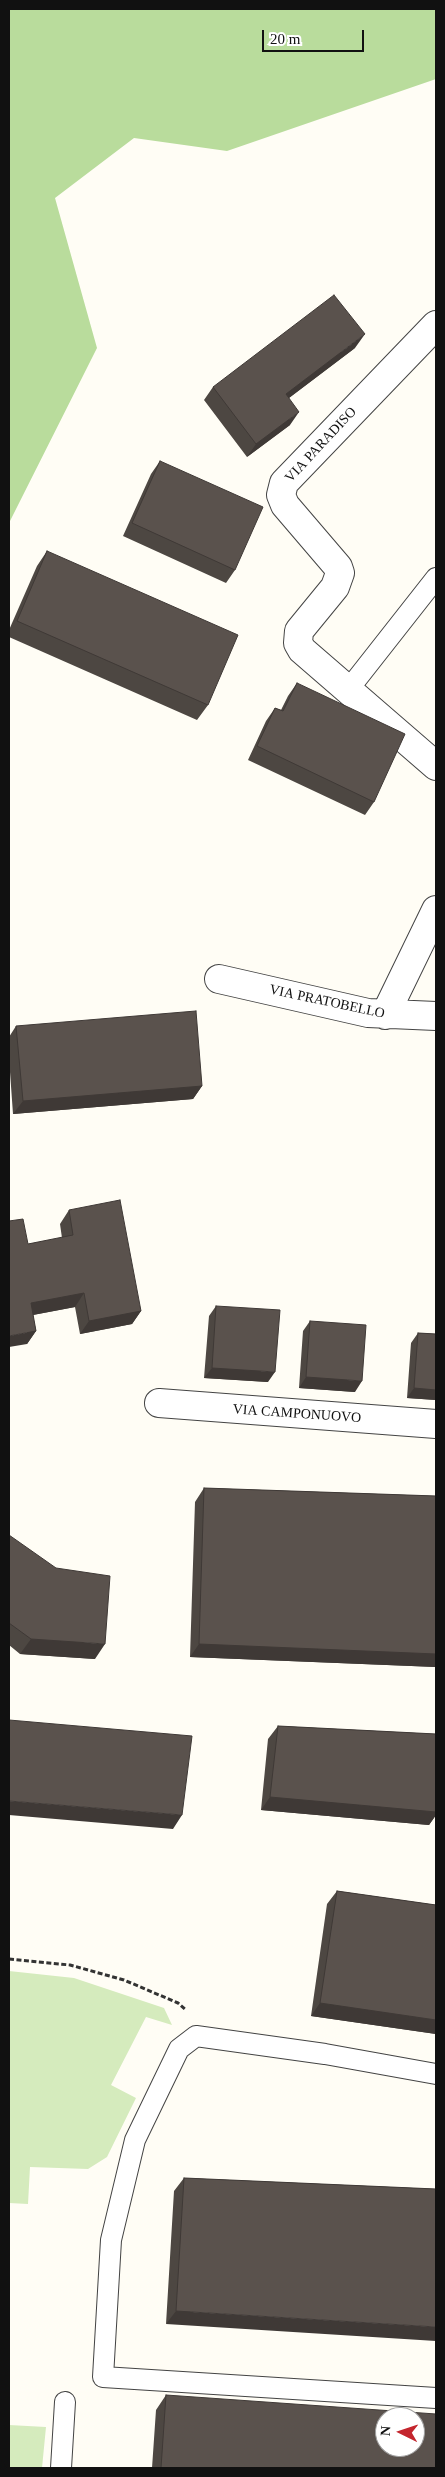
<!DOCTYPE html>
<html>
<head>
<meta charset="utf-8">
<style>
	body { margin:0 }
	#map { position:relative; width:445px; height:2477px; overflow:hidden; background:#fffdf5; font-family:Georgia,serif }
	canvas { display:block }
	.frame { position:absolute; inset:0; border:10px solid #111; pointer-events:none }
	.north { position:absolute; left:375px; top:2407px; width:50px; height:50px; box-sizing:border-box; background:#fff; border:1px solid #a0a0a0; border-radius:50%; rotate:274deg; font-size:14px; font-weight:700; line-height:20px; text-align:center; color:#111 }
	.north::after { content:''; display:block; margin:auto; width:18px; height:22px; background:#c4262e; clip-path:polygon(50% 0,100% 100%,50% 72%,0 100%) }
	.scale { position:absolute; left:262px; top:30px; width:102px; height:22px; box-sizing:border-box; border:2px solid #111; border-top:0; padding-left:6px; font-size:15px; line-height:18px; white-space:nowrap; color:#111; -webkit-text-stroke:4px #fff; paint-order:stroke }
</style>
</head>
<body>
<div id="map">
<canvas width="445" height="2477"></canvas>
<div class="frame"></div>
<div class="north">N</div>
<div class="scale">20 m</div>
</div>
<script>
const ctx = document.querySelector('canvas').getContext('2d');
ctx.lineJoin = 'round';
function fillPath(path, color) { ctx.fillStyle = color; ctx.fill(path, 'evenodd'); }
const poly = rows => new Path2D(rows.map(r => 'M' + r).join(''));
function strokePath(path, color, width, dash) { ctx.strokeStyle = color; ctx.lineWidth = width; ctx.lineCap = dash ? 'butt' : 'round'; ctx.setLineDash(dash || []); ctx.stroke(path); }
function label(font, color, halo, rows, align = 'center') {
  ctx.font = font + ' Georgia,serif'; ctx.lineWidth = 5; ctx.setLineDash([]); ctx.textBaseline = 'middle'; ctx.strokeStyle = halo; ctx.fillStyle = color; for (const [text, x, y, turn = 0] of rows) {
    ctx.save(); ctx.translate(x, y); ctx.rotate((+turn || 0) * Math.PI / 180); ctx.textAlign = isNaN(turn) ? turn : align; if (halo) ctx.strokeText(text, 0, 0); ctx.fillText(text, 0, 0); ctx.restore();
  }
}
const green = poly([
	[9,1971,74,1978,164,2008,172,2025,146,2017,111,2085,136,2098,107,2157,88,2169,30,2167,28,2204,9,2203],
	[9,2425,46,2427,42,2468,9,2468]
]);
const forest = poly([
	[9,9,436,9,436,79,227,151,134,138,55,198,97,348,9,523]
]);
const path = poly([
	[9,1959,70,1965,124,1980,178,2003,186,2010]
]);
const service = poly([
	[348,690,436,578],
	[436,2074,325,2054,196,2036,179,2049,135,2140,111,2240,103,2377,436,2398],
	[61,2468,65,2402]
]);
const minor = poly([
	[436,325,284,483,281,495,285,505,338,567,340,573,335,587,299,631,298,643,302,650,436,766],
	[219,979,368,1013,436,1016],
	[385,1015,436,910],
	[159,1403,436,1424]
]);
const wall = poly([
	[355,348,289,398,290,425,247,457,204,400,213,387],
	[160,461,235,570,226,583,123,536,151,474],
	[47,551,208,705,197,720,9,637,9,630,37,566],
	[297,683,374,802,365,815,248,760,266,721,275,708,281,710,288,696],
	[16,1026,202,1086,193,1099,13,1114,9,1058,9,1037],
	[69,1210,141,1311,132,1324,80,1334,75,1307,33,1315,36,1331,27,1344,28,1244,62,1238,60,1224],
	[216,1306,268,1382,204,1378,209,1316],
	[310,1321,355,1392,299,1388,303,1331],
	[418,1333,436,1334,436,1400,407,1398,411,1343],
	[204,1488,436,1496,436,1667,190,1657,195,1502],
	[9,1535,95,1659,20,1654,9,1645],
	[278,1726,436,1734,436,1815,429,1825,261,1810,268,1739],
	[337,1891,436,1905,436,2034,311,2016,327,1904],
	[184,2178,436,2189,166,2324,174,2191],
	[166,2395,436,2468,152,2468,156,2410]
]);
const shadedWall = poly([
	[365,334,355,348,277,407,286,394],
	[299,412,290,425,247,457,256,444],
	[202,1086,193,1099,13,1114,23,1101],
	[84,1293,75,1307,22,1317,31,1303],
	[141,1311,132,1324,80,1334,89,1321],
	[36,1331,27,1344,9,1347,9,1336],
	[212,1368,275,1372,268,1382,204,1378],
	[306,1377,362,1381,355,1392,299,1388],
	[414,1388,436,1390,436,1400,407,1398],
	[31,1639,105,1644,95,1659,20,1654],
	[199,1644,436,1654,436,1667,190,1657],
	[270,1797,436,1812,436,1815,429,1825,261,1810],
	[9,1801,182,1815,173,1829,9,1815],
	[320,2003,436,2020,436,2034,311,2016],
	[176,2311,436,2327,436,2341,166,2324]
]);
const building = poly([
	[334,295,365,334,286,394,299,412,256,444,213,387,334,295],
	[160,461,263,507,235,570,132,523,160,461],
	[47,551,238,635,208,705,17,621,47,551],
	[297,683,405,734,374,802,257,746,275,708,283,711,297,683],
	[196,1011,202,1086,23,1101,16,1026,196,1011],
	[120,1200,141,1311,89,1321,84,1293,31,1303,36,1331,9,1336,9,1221,23,1219,28,1244,73,1235,69,1210,120,1200],
	[216,1306,280,1310,275,1372,212,1368,216,1306],
	[310,1321,366,1325,362,1381,306,1377,310,1321],
	[418,1333,436,1334,436,1390,414,1388,418,1333],
	[204,1488,436,1496,436,1654,199,1644,204,1488],
	[9,1535,56,1568,110,1576,105,1644,31,1639,9,1623,9,1535],
	[9,1720,192,1736,182,1815,9,1801,9,1720],
	[278,1726,436,1734,436,1812,270,1797,278,1726],
	[337,1891,436,1905,436,2020,320,2003,337,1891],
	[184,2178,436,2189,436,2327,176,2311,184,2178],
	[166,2395,436,2414,436,2468,161,2468,166,2395],
	[385,2417,415,2417,415,2447,385,2447,385,2417]
]);
const streetNames = [
	["VIA PARADISO",321,445,-47],
	["VIA PRATOBELLO",327,1002,12],
	["VIA CAMPONUOVO",297,1414,4]
];
fillPath(green, '#d5ebbd');
fillPath(forest, '#b9dc9c');
strokePath(service, '#444', 22);
strokePath(minor, '#444', 30);
strokePath(path, '#333', 3, [5, 2.5]);
strokePath(service, '#fff', 20);
strokePath(minor, '#fff', 28);
fillPath(wall, '#4d4742');
fillPath(shadedWall, '#3f3936');
fillPath(building, '#5a524d');
strokePath(building, '#3f3936', 1);
label('14px', '#111', '#fff', streetNames);
</script>
</body>
</html>
